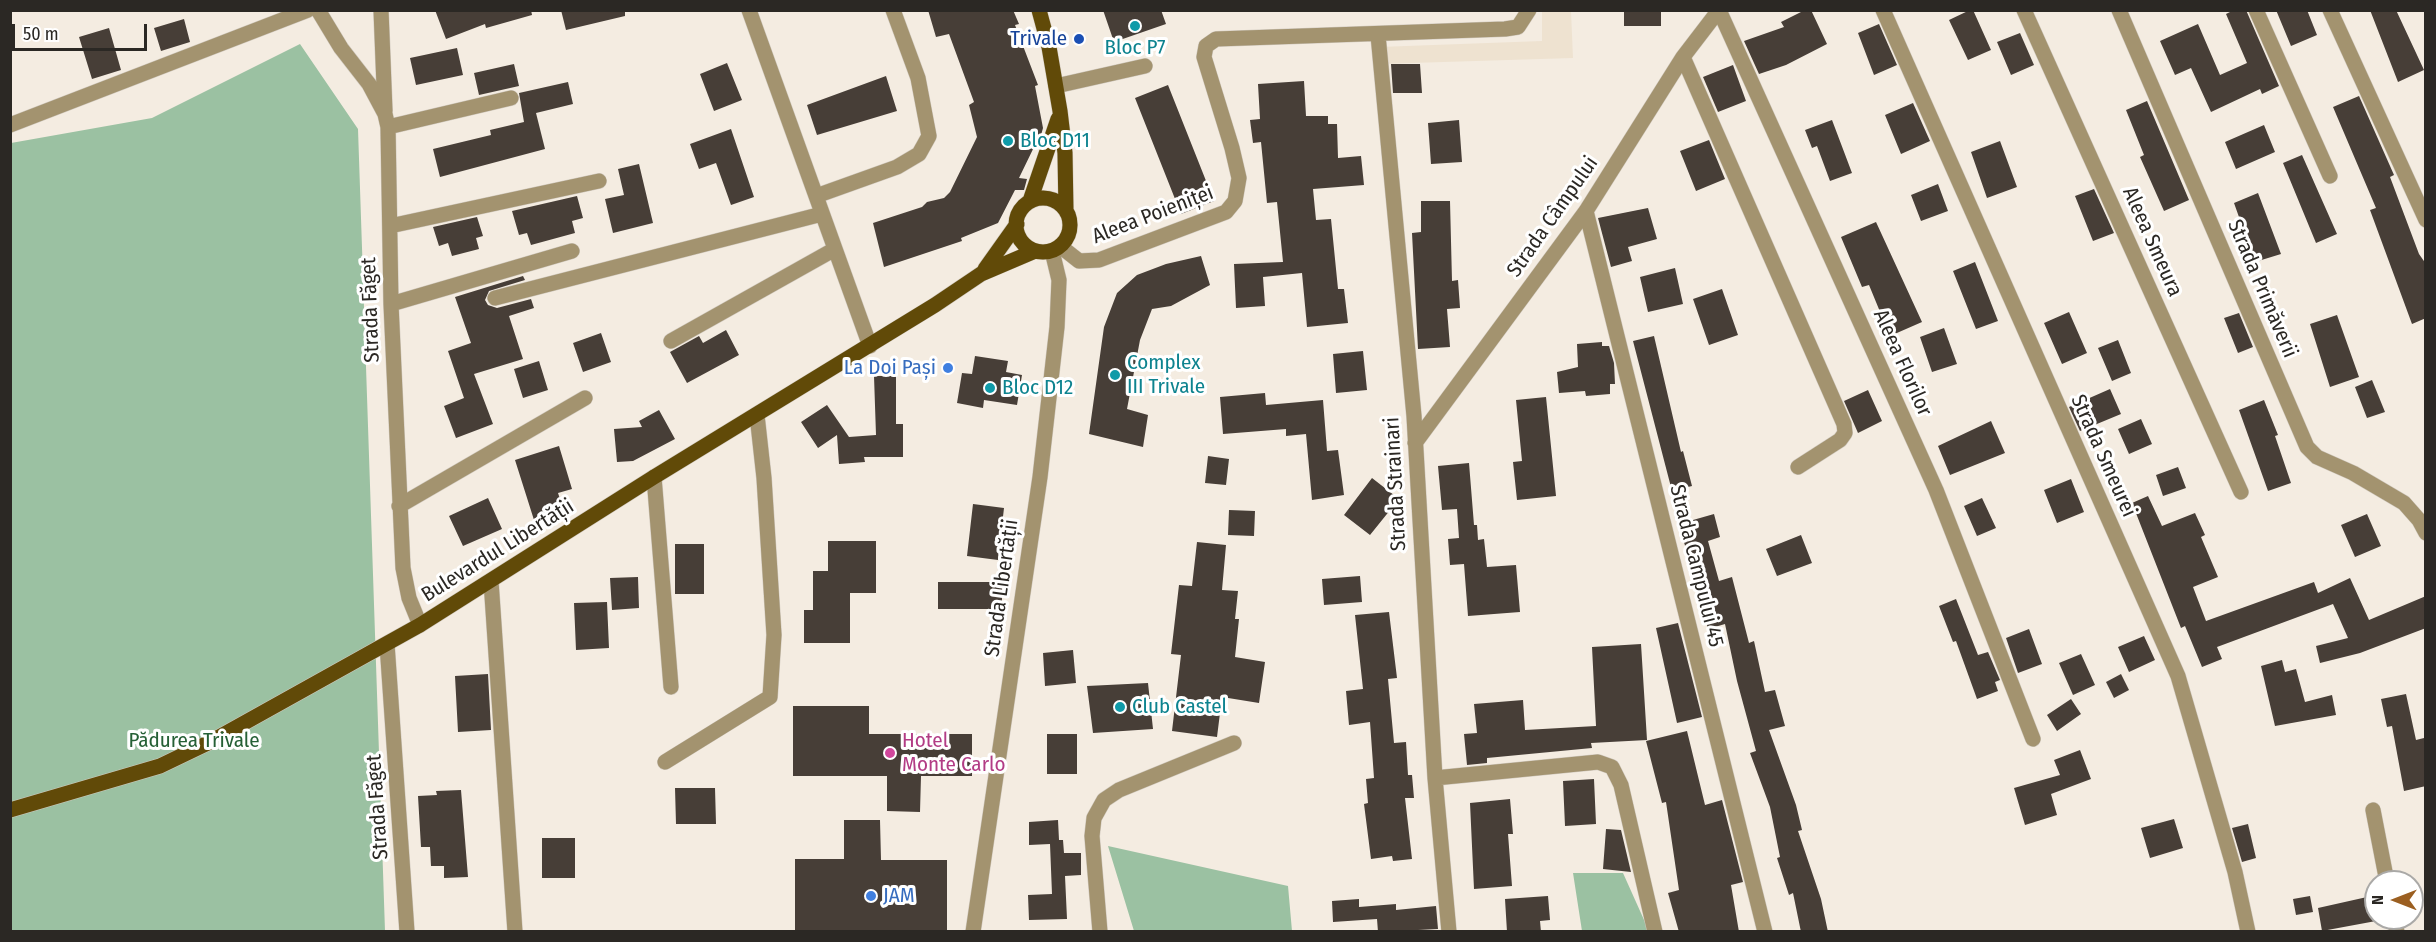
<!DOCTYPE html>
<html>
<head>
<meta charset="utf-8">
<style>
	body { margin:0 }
	#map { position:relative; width:2436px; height:942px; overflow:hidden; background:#f4ece1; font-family:"Fira Sans Condensed",sans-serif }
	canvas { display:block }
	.frame { position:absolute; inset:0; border:12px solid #2b2824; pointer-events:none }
	.north { position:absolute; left:2364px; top:870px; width:60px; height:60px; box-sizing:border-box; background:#fff; border:2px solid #aaa9a7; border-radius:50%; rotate:270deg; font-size:16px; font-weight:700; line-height:24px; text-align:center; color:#2b2824 }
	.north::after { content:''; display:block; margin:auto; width:21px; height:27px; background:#9b5f21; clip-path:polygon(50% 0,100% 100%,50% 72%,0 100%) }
	.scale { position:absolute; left:12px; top:24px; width:135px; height:27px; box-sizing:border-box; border:3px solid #2b2824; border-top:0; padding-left:8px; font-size:18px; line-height:21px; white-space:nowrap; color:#2b2824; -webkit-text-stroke:4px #fff; paint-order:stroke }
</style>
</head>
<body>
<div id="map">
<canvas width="2436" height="942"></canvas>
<div class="frame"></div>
<div class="north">N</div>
<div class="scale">50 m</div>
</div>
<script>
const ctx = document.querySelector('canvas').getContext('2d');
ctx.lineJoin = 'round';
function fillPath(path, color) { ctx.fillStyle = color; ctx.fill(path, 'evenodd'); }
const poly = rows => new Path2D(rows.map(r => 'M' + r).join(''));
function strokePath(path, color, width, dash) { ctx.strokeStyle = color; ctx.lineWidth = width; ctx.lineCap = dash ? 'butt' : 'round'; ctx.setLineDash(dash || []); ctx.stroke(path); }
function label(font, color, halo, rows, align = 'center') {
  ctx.font = font + ' "Fira Sans Condensed",sans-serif'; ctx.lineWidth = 6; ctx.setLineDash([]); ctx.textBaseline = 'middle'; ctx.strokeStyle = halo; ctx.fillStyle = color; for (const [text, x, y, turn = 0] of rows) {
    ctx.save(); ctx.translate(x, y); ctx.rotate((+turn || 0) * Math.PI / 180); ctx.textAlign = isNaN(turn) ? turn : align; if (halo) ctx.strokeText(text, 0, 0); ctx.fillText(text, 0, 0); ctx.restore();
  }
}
const built = poly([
	[1542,11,1571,11,1573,58,1379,64,1379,47,1542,41]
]);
const forest = poly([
	[300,44,358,129,385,931,11,932,11,143,152,118],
	[1108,846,1288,886,1292,931,1134,931],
	[1573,873,1623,873,1649,931,1582,931]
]);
const building = poly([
	[435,10,531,10,532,15,486,28,485,24,446,39],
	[561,10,625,10,625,16,566,30],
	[928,10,1013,10,1019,24,1015,25,1038,85,1035,86,1043,128,1038,146,1035,145,1019,178,1027,179,1024,190,1015,190,998,223,961,238,962,241,884,267,873,223,922,207,927,202,944,198,950,192,977,137,969,105,974,102,949,34,936,37],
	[1103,10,1161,10,1166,24,1114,42],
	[1624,10,1661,10,1661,26,1624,26],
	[1805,10,1811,10,1827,44,1786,65,1759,74,1744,41,1784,27,1781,22],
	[1970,10,1973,10,1991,50,1968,60,1949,20],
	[2234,10,2246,10,2279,86,2262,94,2260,89,2211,112,2191,68,2175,75,2160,41,2198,24,2220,75,2247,63,2226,14],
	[2276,10,2307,10,2317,35,2291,46],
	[2370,10,2396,10,2424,70,2398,82],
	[184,19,190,42,161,51,154,28],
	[1879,24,1897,65,1874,75,1858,33],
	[109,28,121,70,92,79,79,37],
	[2020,33,2034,65,2011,75,1997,42],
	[457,48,463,75,416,85,410,58],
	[727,63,742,100,714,111,700,74],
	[514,64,519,86,479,95,474,73],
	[1391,64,1420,64,1422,93,1393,93],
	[1733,65,1746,101,1718,112,1703,77],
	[886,76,897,111,817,135,807,105],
	[1304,81,1306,116,1328,116,1328,124,1337,124,1338,158,1361,156,1364,185,1313,189,1316,220,1331,219,1338,289,1344,289,1348,323,1307,327,1302,273,1263,277,1265,306,1236,308,1234,264,1283,262,1277,202,1267,203,1261,142,1253,143,1250,120,1260,119,1258,84],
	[568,82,573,104,536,113,545,149,440,177,433,149,491,135,490,130,524,122,519,93],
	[1168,85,1214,201,1181,214,1135,98],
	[2359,96,2394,175,2390,177,2419,254,2426,264,2426,318,2412,324,2370,210,2376,208,2333,107],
	[2147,101,2189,200,2164,211,2140,157,2144,155,2126,110],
	[1913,103,1930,141,1901,154,1885,115],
	[1459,120,1462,162,1431,164,1428,123],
	[1832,120,1852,173,1830,181,1817,146,1812,148,1805,130],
	[2264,125,2275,152,2236,169,2225,142],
	[731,129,754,197,731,205,716,163,699,169,690,144],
	[1709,140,1725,179,1696,191,1680,151],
	[2000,141,2017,187,1987,198,1971,152],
	[2302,155,2337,234,2316,243,2283,163],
	[639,164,653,223,613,233,605,199,624,195,618,169],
	[1938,184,1948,211,1921,221,1911,195],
	[2094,189,2114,233,2093,241,2075,196],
	[2258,193,2281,254,2255,262,2234,203],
	[577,196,583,218,572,221,575,233,531,245,527,233,519,235,512,211],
	[1421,201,1450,201,1452,281,1458,280,1460,308,1447,309,1450,347,1418,349,1412,233,1421,232],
	[1648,208,1657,239,1628,247,1632,261,1611,267,1598,218],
	[477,217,483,236,476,238,479,249,452,256,448,243,439,246,433,227],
	[1876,222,1922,322,1890,336,1869,285,1862,287,1841,237],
	[1201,256,1210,285,1171,306,1152,309,1140,340,1127,409,1148,415,1143,447,1089,434,1104,327,1117,293,1137,275,1166,264],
	[1975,262,1998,321,1976,329,1953,271],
	[1675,268,1683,304,1648,312,1640,277],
	[523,276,525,280,489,291,485,300,488,305,497,308,531,299,534,308,509,316,523,359,474,374,493,424,456,438,444,406,464,398,448,351,471,343,455,297],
	[1722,289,1738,335,1709,345,1693,299],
	[2069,312,2087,353,2062,364,2044,323],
	[2239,313,2253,347,2238,353,2224,318],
	[2337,315,2359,377,2330,387,2310,324],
	[1944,328,1957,364,1932,372,1920,337],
	[726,330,739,355,687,383,670,352,699,336,703,343],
	[601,333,611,362,583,372,573,343],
	[1654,336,1681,452,1683,451,1692,486,1672,491,1633,341],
	[2118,340,2131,373,2112,381,2098,348],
	[1602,342,1602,346,1609,346,1614,363,1615,384,1610,384,1610,394,1586,396,1585,391,1559,393,1557,372,1578,367,1577,344],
	[1363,351,1367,390,1336,393,1333,354],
	[975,356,1008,361,1006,372,1022,375,1017,405,984,400,983,408,957,403,962,373,972,374],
	[539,361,548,390,523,398,514,369],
	[874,376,896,376,896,424,903,424,903,457,864,457,865,462,839,464,837,435,818,448,801,422,827,405,849,437,876,435],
	[2372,380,2385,412,2367,418,2355,387],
	[2110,389,2121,414,2080,431,2069,407],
	[1868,390,1882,421,1858,433,1844,401],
	[1265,393,1266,405,1323,400,1327,451,1338,450,1344,495,1312,500,1306,434,1286,436,1286,429,1223,434,1220,397],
	[1546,397,1556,496,1517,500,1513,462,1522,461,1516,400],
	[2264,400,2278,435,2275,436,2291,483,2268,491,2239,410],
	[659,410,675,439,633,461,617,462,614,429,642,427,639,421],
	[2141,419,2152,444,2129,454,2118,429],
	[1991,421,2005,453,1950,475,1938,446],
	[559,446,572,489,558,493,561,502,552,505,555,514,534,520,515,460],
	[1208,456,1229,459,1226,485,1205,483],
	[1469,463,1474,525,1477,525,1478,540,1484,539,1487,567,1516,565,1520,612,1468,616,1464,564,1450,565,1448,539,1459,538,1457,509,1442,510,1438,466],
	[2178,467,2186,488,2163,496,2156,475],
	[1372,478,1399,499,1370,535,1344,515],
	[2071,479,2084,512,2057,523,2044,490],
	[2148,496,2162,526,2195,513,2205,535,2201,537,2218,577,2193,587,2206,621,2314,582,2318,593,2350,578,2369,620,2426,596,2426,628,2360,653,2320,663,2316,646,2348,638,2333,604,2217,647,2222,659,2202,667,2185,626,2181,628,2132,503],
	[488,498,502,529,463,546,449,516],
	[1982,498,1996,528,1977,536,1964,506],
	[973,504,1004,508,998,560,967,556],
	[1229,510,1255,511,1254,536,1228,535],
	[1714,514,1720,537,1708,541,1719,581,1732,577,1749,643,1754,641,1765,692,1775,690,1785,726,1769,730,1796,805,1802,830,1798,831,1821,899,1828,932,1801,932,1793,893,1789,895,1777,858,1780,857,1770,807,1750,753,1756,751,1737,681,1725,624,1708,629,1679,524],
	[2367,514,2381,546,2355,557,2341,525],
	[1801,535,1812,563,1777,576,1766,549],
	[828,541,876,541,876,593,850,593,850,643,804,643,804,610,813,610,813,571,828,571],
	[1197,542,1226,545,1222,590,1238,591,1235,619,1239,619,1235,657,1265,662,1259,703,1222,697,1217,737,1172,731,1181,655,1171,654,1179,585,1192,586],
	[675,544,704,544,704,594,675,594],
	[1360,576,1362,602,1324,605,1322,579],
	[638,577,639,608,612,610,610,578],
	[938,582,1002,582,1002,609,938,609],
	[1956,599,1978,655,1988,652,2000,680,1995,682,1998,691,1977,699,1956,641,1953,642,1939,606],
	[607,602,609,648,576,650,574,603],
	[1389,612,1397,678,1388,679,1394,743,1406,742,1408,775,1412,775,1414,798,1405,798,1412,859,1393,861,1392,856,1371,859,1364,804,1368,803,1366,779,1374,778,1370,722,1349,725,1346,691,1363,689,1355,615],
	[1678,623,1702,717,1677,723,1656,628],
	[2029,629,2042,664,2018,673,2006,638],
	[2144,636,2155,660,2129,672,2118,647],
	[1641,644,1647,740,1591,743,1592,748,1487,758,1487,763,1467,765,1464,734,1477,733,1474,704,1523,700,1525,730,1596,726,1592,647],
	[1073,650,1076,683,1045,686,1043,653],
	[2081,654,2095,685,2073,695,2059,663],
	[2282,660,2285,672,2296,669,2305,702,2332,695,2336,715,2275,726,2261,666],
	[488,674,491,730,458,732,455,676],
	[2121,674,2129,690,2114,698,2106,682],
	[1148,683,1153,729,1093,733,1087,686],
	[2406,694,2416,740,2424,738,2426,786,2404,791,2392,726,2387,727,2381,699],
	[2071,699,2081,714,2057,731,2047,715],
	[793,706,869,706,869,734,972,734,972,776,921,776,920,812,887,811,887,776,793,776],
	[1687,731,1705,805,1722,800,1743,882,1731,885,1739,932,1679,932,1668,893,1679,890,1666,802,1662,803,1646,741],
	[1047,734,1077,734,1077,774,1047,774],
	[2080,750,2091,779,2051,794,2057,815,2025,825,2014,788,2060,775,2054,760],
	[1594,779,1596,824,1565,826,1563,781],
	[675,788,715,788,716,824,676,824],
	[461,790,468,877,444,878,444,866,431,866,430,847,421,847,418,796,437,795,436,791],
	[1510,799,1513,834,1508,834,1512,886,1474,889,1470,803],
	[2174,819,2183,848,2150,858,2141,828],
	[844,820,880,820,881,860,947,860,947,932,795,932,795,859,844,859],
	[1058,820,1059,840,1063,840,1064,853,1081,853,1081,875,1065,876,1067,919,1029,920,1028,895,1052,894,1050,844,1029,845,1029,822],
	[2248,824,2256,858,2242,862,2232,828],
	[1606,829,1621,830,1631,872,1603,869],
	[542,838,575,838,575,878,542,878],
	[2376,895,2376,921,2322,931,2318,908],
	[1548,896,1550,920,1540,921,1541,932,1507,932,1505,899],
	[2310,896,2313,912,2296,915,2293,899],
	[1359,899,1359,907,1396,904,1396,910,1436,906,1438,929,1378,932,1377,919,1333,922,1332,901]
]);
const minor = poly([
	[318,10,341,48,369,84,385,114,388,127,391,304,403,568,409,598,420,625],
	[381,10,385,111],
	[749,10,870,346],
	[1719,10,1936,490,2033,739],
	[1883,10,2178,676,2235,872,2248,932],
	[2024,10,2241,492],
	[2119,10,2307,447,2317,457,2353,473,2404,503,2419,520,2426,533],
	[2256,10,2330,176],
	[2330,10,2426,220],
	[1378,35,1414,416,1435,778,1449,932],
	[1683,57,1844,424,1845,433,1840,440,1798,467],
	[1056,86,1145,66],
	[10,125,308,10],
	[388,127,511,98],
	[816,196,897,167,919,154,929,136,918,78,893,10],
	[1586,211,1765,932],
	[390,226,599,181],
	[1060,246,1079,261,1099,260,1226,212,1235,201,1239,178,1232,148,1204,57,1206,46,1216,39,1505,29,1518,27,1529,10],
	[495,298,822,214],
	[391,304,572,251],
	[671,341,835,249],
	[1415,443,1586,211,1683,57,1719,10],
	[654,477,671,687],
	[399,506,585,398],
	[491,581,515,932],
	[387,644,407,932],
	[665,762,770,697,774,635,764,478,757,415],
	[1435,778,1598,762,1612,767,1621,785,1655,932],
	[2373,810,2387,882],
	[2394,918,2397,932],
	[973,932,1040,477,1057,327,1059,280,1052,251],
	[1100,932,1092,836,1094,818,1104,800,1119,790,1234,743]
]);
const major = poly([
	[1039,10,1049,47,1060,111,1065,153,1066,211],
	'1016 225a27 27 0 1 1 54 0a27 27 0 1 1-54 0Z',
	[1030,201,1058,119],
	[985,269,1017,224],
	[10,810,160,766,210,742,420,625,654,477,935,305,981,274,1035,251]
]);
const markers = [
	[1135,26,6,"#0f9aa8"],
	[1079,39,6,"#1a4fb4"],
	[1008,141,6,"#0f9aa8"],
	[948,368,6,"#3f7fe0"],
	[1115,375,6,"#0f9aa8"],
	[990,388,6,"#0f9aa8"],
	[1120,707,6,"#0f9aa8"],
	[890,753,6,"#d1479c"],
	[871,896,6,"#3f7fe0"]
];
const transitNames = [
	["Trivale",1067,39]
];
const cultureNames = [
	["Bloc P7",1135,48,"center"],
	["Bloc D11",1020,141],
	["Complex",1127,363],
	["III Trivale",1127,387],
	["Bloc D12",1002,388],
	["Club Castel",1132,707]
];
const streetNames = [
	["Aleea Poieniței",1153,215,-21],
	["Strada Câmpului",1553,217,-55],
	["Aleea Smeura",2152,242,66],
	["Strada Primăverii",2262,289,67],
	["Strada Făget",371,310,-92],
	["Aleea Florilor",1902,363,66],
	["Strada Smeurei",2103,456,66],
	["Strada Strainari",1396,484,-93],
	["Bulevardul Libertății",498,551,-32],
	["Strada Campului 45",1696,566,76],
	["Strada Libertății",1002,588,-82],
	["Strada Făget",378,807,-94]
];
const shopNames = [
	["La Doi Pași",936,368],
	["JAM",883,896,"left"]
];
const parkNames = [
	["Pădurea Trivale",194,741]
];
const hotelNames = [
	["Hotel",902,741],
	["Monte Carlo",902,765]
];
fillPath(built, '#eee2d0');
fillPath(forest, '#9bc1a2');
fillPath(building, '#473e37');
strokePath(minor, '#d0c9bf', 16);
strokePath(major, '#d0c9bf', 16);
strokePath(minor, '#a3936f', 15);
strokePath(major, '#614a08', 15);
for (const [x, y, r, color] of markers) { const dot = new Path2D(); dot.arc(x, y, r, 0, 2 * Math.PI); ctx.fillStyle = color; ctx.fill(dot); strokePath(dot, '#fff', 2); }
label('21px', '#164399', '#fff', transitNames, 'right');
label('21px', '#0d838f', '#fff', cultureNames, 'left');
label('21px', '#2b2824', '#fff', streetNames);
label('21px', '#366cbe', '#fff', shopNames, 'right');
label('21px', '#266036', '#fff', parkNames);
label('21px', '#b23c85', '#fff', hotelNames, 'left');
</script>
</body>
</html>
